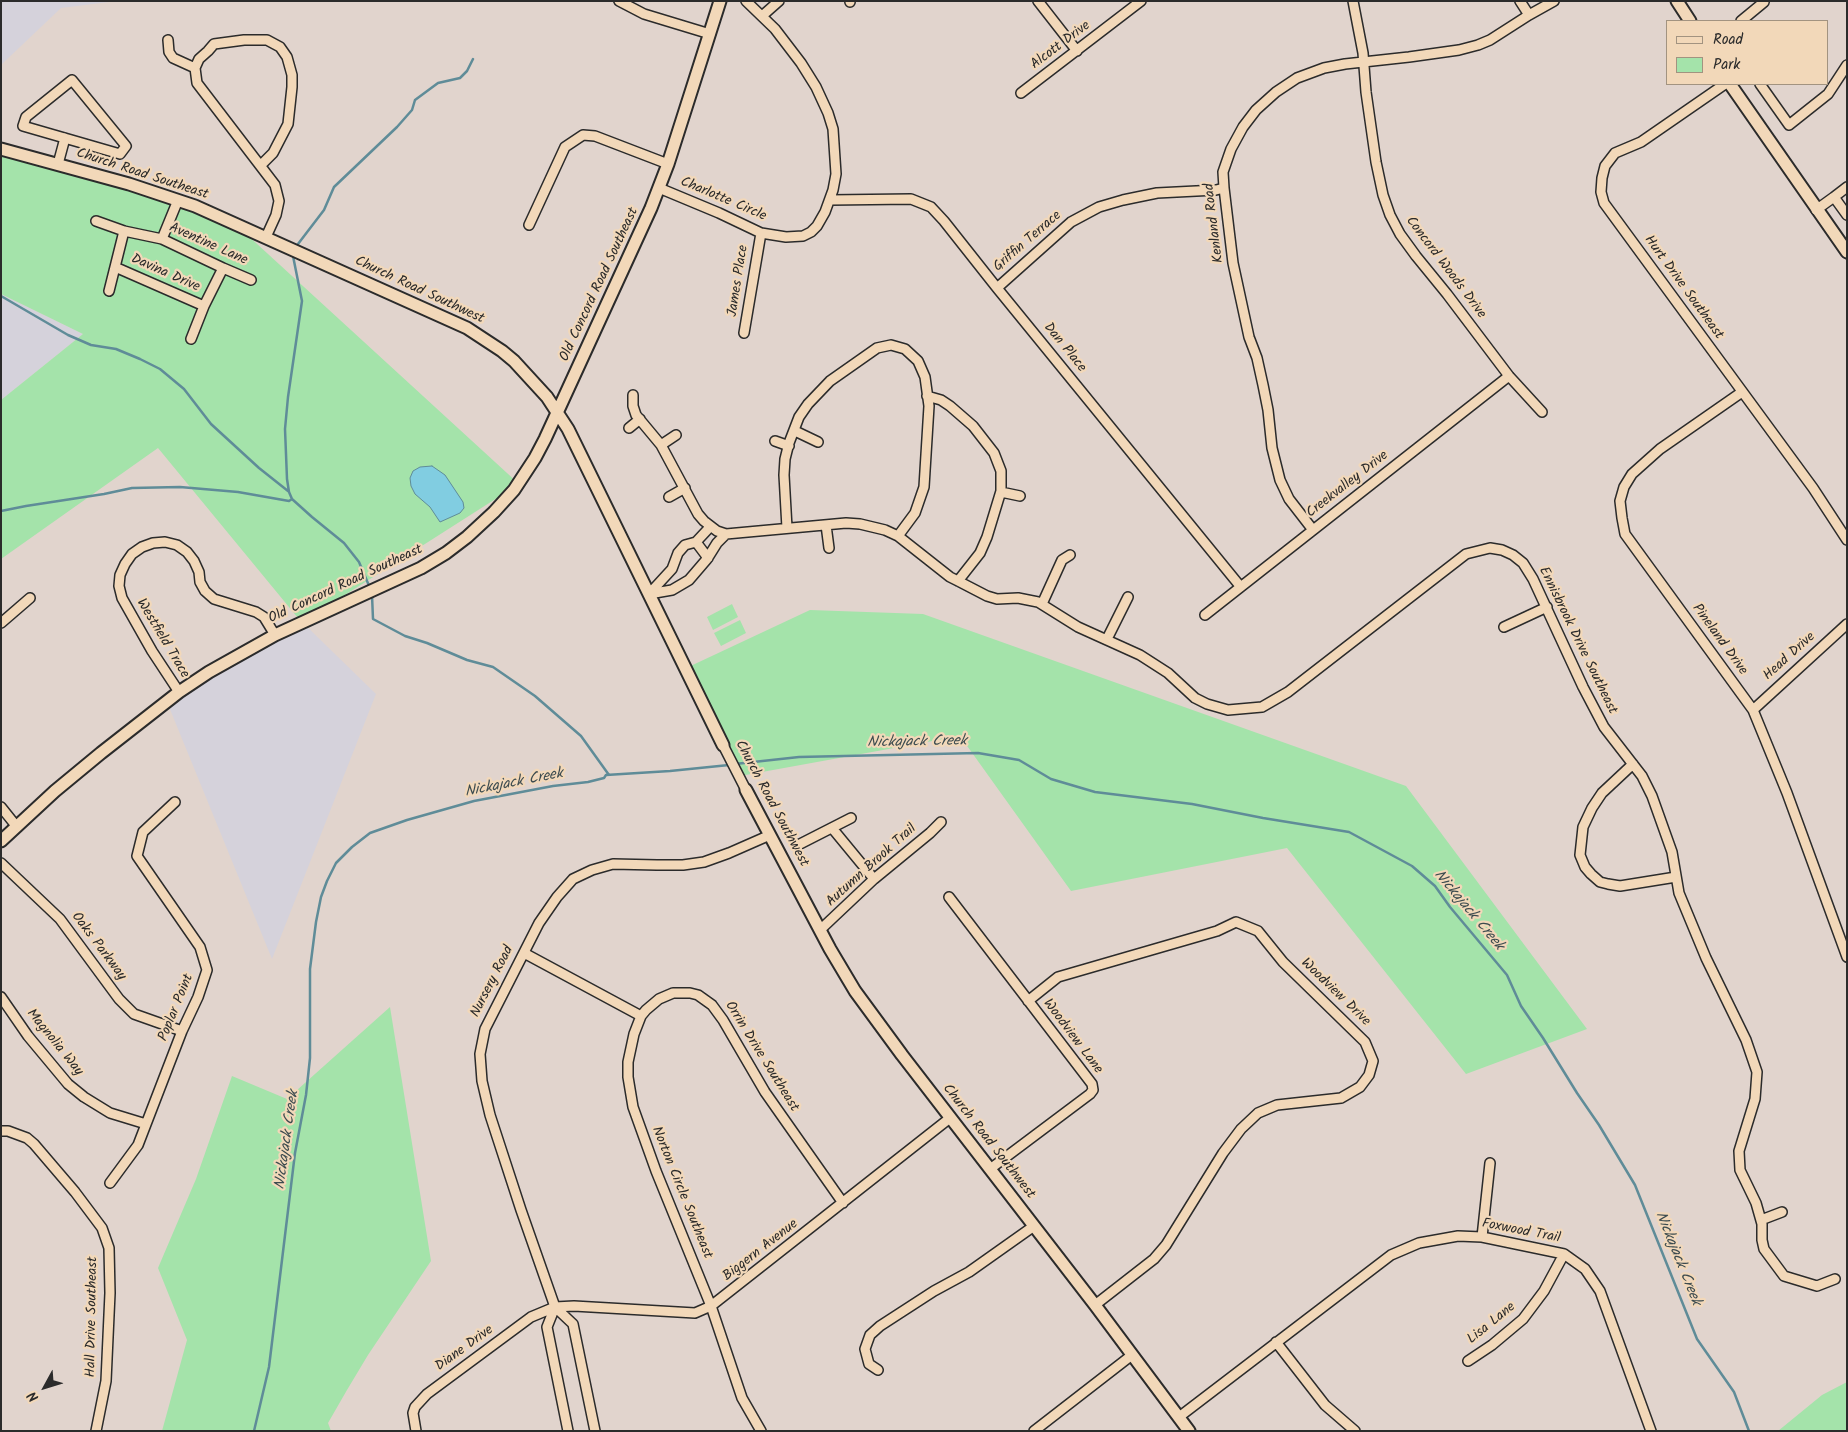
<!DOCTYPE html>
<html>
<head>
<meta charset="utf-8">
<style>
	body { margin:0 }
	#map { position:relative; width:1848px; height:1432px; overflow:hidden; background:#e1d4cd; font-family:Kalam,sans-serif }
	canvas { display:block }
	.frame { position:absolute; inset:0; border:2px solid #2b2b2b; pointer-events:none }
	.legend { position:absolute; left:1666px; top:20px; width:162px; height:65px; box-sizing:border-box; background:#f2d8b9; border:1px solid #a29380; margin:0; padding:6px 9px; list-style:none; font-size:15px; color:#2b2b2b }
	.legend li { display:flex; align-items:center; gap:10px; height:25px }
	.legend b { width:25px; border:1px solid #a29380 }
	.north { position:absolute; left:20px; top:1362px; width:50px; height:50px; -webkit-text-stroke:4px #f2d8b9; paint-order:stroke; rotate:231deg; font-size:14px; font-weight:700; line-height:20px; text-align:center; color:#2b2b2b }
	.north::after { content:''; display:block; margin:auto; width:18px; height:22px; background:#2b2b2b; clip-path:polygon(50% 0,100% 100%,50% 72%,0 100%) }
</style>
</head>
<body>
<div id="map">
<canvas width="1848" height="1432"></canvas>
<div class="frame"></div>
<ul class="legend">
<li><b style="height:6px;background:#f2d8b9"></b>Road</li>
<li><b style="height:14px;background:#a4e3aa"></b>Park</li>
</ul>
<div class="north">N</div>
</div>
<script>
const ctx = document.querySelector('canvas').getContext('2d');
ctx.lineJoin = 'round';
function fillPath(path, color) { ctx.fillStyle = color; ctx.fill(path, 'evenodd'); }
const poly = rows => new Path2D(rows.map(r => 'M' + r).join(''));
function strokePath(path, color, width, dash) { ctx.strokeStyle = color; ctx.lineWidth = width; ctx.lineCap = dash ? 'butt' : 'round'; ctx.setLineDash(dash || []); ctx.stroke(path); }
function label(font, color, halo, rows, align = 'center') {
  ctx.font = font + ' Kalam,sans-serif'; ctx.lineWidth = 4.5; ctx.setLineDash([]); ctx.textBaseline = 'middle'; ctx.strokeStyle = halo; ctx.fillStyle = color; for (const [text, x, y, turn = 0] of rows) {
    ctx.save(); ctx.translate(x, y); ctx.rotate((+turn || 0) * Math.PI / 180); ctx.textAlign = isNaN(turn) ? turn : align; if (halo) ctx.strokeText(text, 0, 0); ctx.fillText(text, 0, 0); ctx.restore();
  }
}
const built = poly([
	[1,1,117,1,61,8,1,65],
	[1,294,83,334,1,400],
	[298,618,376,694,272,959,167,702]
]);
const green = poly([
	[1,146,145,189,244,232,519,484,312,616,298,618,158,448,1,559,1,400,83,334,1,294],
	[732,604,738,617,713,630,707,617],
	[810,610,923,614,1406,786,1587,1029,1466,1074,1287,848,1071,891,960,736,740,776,682,670],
	[740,620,746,633,721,646,714,633],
	[390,1007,431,1261,368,1355,347,1390,328,1423,331,1431,162,1431,187,1340,158,1268,196,1179,232,1076,287,1099],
	[1847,1382,1847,1431,1778,1431,1822,1395]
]);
const water = poly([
	[432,466,445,475,463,502,464,508,460,513,440,522,430,507,415,494,411,486,410,478,413,471,420,467,432,466]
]);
const stream = poly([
	[298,244,324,210,334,187,397,127,412,110,415,100,438,83,460,78,467,71,473,59],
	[293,256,302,301,288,397,285,429,287,479,289,492,292,499,312,517,344,543,359,562,370,588],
	[1,296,68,335,91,345,116,349,140,359,160,369,184,389,211,424,259,468,288,491],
	[1,511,26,506,104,494,132,488,180,487,238,492,289,501,292,499],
	[372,595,373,619,405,636,427,643,467,660,493,667,535,696,581,736,609,775],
	[735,764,799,757,978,753,1019,760,1051,779,1095,792,1192,804,1263,818,1349,832,1412,866,1435,886,1450,907,1507,975,1521,1006,1543,1038,1577,1093,1599,1125,1635,1185,1697,1339,1734,1392,1749,1431],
	[254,1431,269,1367,295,1153,306,1095,310,1058,310,969,316,922,321,897,327,881,336,863,352,847,370,833,407,820,474,801,553,786,588,782,604,778,606,775,670,771,729,765]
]);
const minor = poly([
	[619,1,644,14,710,34],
	[1038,1,1077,51],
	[1353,1,1363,53,1366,92,1376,162,1383,195,1390,215,1400,234,1416,256,1447,294,1509,376,1542,412],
	[1520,1,1529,15],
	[850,2,850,1],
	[762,16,779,1],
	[1741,21,1764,2],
	[168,40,169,52,173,58,195,68],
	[72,80,126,146,120,154,23,126,26,117,72,80],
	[1725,84,1641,142,1615,153,1605,166,1602,178,1601,192,1604,203,1813,488,1847,540],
	[1760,84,1789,125,1828,94,1847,65],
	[1021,93,1141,1],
	[58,164,65,138],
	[261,165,273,153,288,124,292,87,292,75,287,57,280,47,267,40,244,40,214,44,208,51,199,59,195,68,197,83,275,185,279,201,276,215,266,237],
	[1847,187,1834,197,1847,215],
	[659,188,719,213,761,233,786,237,803,236,811,232,817,226,825,212,833,190,836,174,833,129,828,113,816,87,801,63,775,29,746,1],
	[830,200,911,199,931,207,944,221,997,288,1240,586],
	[1816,210,1834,197],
	[96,221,124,231,162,239,223,268,251,280],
	[529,225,565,147,583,135,595,136,668,164],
	[162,239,178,200],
	[115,267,204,306],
	[997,288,1071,222,1099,207,1123,200,1157,193,1216,190,1224,188],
	[109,291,124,231],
	[744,333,761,233],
	[191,339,204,306,223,268],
	[1742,392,1660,449,1632,474,1624,487,1620,501,1622,518,1625,534,1753,710,1787,793,1847,957],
	[633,395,633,406,636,415,661,445,698,514,704,521,717,531,726,534,846,523,860,524,885,530,898,536,950,577,958,581,987,596,997,599,1018,598,1038,602,1078,627,1140,655,1168,673,1195,698,1207,704,1228,710,1262,707,1288,692,1466,554,1490,548,1502,550,1513,555,1523,563,1533,579,1583,687,1604,727,1642,776,1652,796,1672,852,1679,893,1706,958,1746,1040,1757,1072,1755,1099,1739,1151,1740,1170,1756,1203,1762,1224,1762,1240,1764,1249,1784,1276,1817,1286,1835,1279],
	[927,396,941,400,950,406,973,426,994,453,1001,471,1001,491,987,537,980,553,958,581],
	[629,428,640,419],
	[795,431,818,442],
	[775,441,789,446],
	[661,445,676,435],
	[1001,492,1020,496],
	[669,497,685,488],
	[826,525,829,548],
	[787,528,784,475,785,459,789,443,799,417,808,404,830,381,877,348,891,345,905,349,918,361,925,377,929,406,924,487,915,513,898,536],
	[1313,530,1289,499,1280,480,1272,448,1268,410,1263,385,1257,358,1249,337,1233,263,1224,188,1223,172,1231,149,1243,127,1256,110,1276,92,1297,78,1324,68,1345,64,1409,57,1459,50,1478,45,1490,40,1529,15,1554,1],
	[696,542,708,558],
	[649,594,672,590,689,580,707,559,717,543,726,534],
	[649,594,672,569,678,553,685,545,696,542,710,527],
	[1042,604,1062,560,1070,555],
	[1205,615,1509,376],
	[1,623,30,598],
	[1504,627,1547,607],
	[1107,639,1128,597],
	[179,692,152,651,122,598,119,586,120,575,125,564,132,554,142,547,153,543,165,542,177,545,187,552,194,561,199,572,200,582,205,591,214,599,256,612,264,617,275,635],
	[1753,710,1847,624],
	[723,745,746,790],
	[1633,764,1602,793,1592,808,1583,827,1580,855,1585,867,1591,874,1600,882,1608,884,1620,886,1676,877],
	[1,807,17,827],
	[832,828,874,879],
	[800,844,851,818],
	[1,863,60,919,119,999,134,1014,182,1031],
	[949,897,1092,1084,1093,1090,1090,1094,990,1169],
	[820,930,874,879,930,833,941,822],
	[524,953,641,1016],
	[1,997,28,1036,68,1084,84,1097,110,1113,146,1124],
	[1028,1001,1058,977,1217,931,1236,922,1258,931,1283,962,1365,1042,1373,1061,1369,1075,1360,1087,1341,1098,1277,1105,1258,1113,1241,1129,1223,1153,1166,1245,1154,1259,1095,1305],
	[1,1131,8,1131,27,1138,34,1144,75,1192,102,1228,109,1248,110,1293,106,1381,96,1431],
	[110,1183,138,1145,182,1031,198,997,207,970,200,947,137,856,143,832,175,802],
	[1761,1220,1782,1212],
	[1482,1237,1490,1163],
	[555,1307,547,1327,568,1431],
	[1276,1342,1325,1405,1355,1431],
	[1468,1361,1492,1345,1523,1319,1544,1291,1564,1254],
	[878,1370,869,1364,865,1349,870,1335,880,1326,934,1291,969,1272,1034,1226],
	[1179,1417,1391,1255,1419,1243,1458,1236,1482,1237,1564,1254,1585,1269,1600,1291,1651,1431],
	[416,1431,413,1413,415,1407,427,1394,531,1317,555,1307,574,1306,695,1313,711,1306,950,1118],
	[595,1431,573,1324,555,1307,521,1210,490,1115,482,1081,480,1054,485,1029,539,923,557,897,573,879,592,870,613,864,657,865,683,865,704,862,729,853,770,835],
	[761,1431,742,1398,711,1306,656,1171,633,1107,628,1077,628,1062,634,1034,641,1016,646,1010,659,999,673,993,690,993,698,995,712,1005,723,1020,765,1092,843,1203],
	[1034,1431,1132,1355]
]);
const tertiary = poly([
	[1677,1,1690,21],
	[1730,84,1847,252],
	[1,149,129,184,195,206,467,328,502,351,514,361,547,397,568,429,723,745],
	[746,790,830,949,855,991,902,1055,1095,1305,1189,1431],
	[1,841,55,791,101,753,179,692,209,672,275,635,421,568,446,553,467,537,494,512,514,490,535,458,545,439,651,208,668,164,720,1]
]);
const streetNames = [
	["Alcott Drive",1061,46,-37],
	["Church Road Southeast",142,175,18],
	["Charlotte Circle",723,200,23],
	["Kenland Road",1215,223,-97],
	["Griffin Terrace",1028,242,-41],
	["Aventine Lane",208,245,24],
	["Concord Woods Drive",1445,268,53],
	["Davina Drive",165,274,24],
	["James Place",739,281,-81],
	["Old Concord Road Southeast",600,285,-65],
	["Hurt Drive Southeast",1683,288,54],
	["Church Road Southwest",419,291,25],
	["Dan Place",1064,348,51],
	["Creekvalley Drive",1348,485,-38],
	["Old Concord Road Southeast",346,585,-25],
	["Westfield Trace",162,639,59],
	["Pineland Drive",1719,640,54],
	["Ennisbrook Drive Southeast",1577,641,64],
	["Head Drive",1790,657,-42],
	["Church Road Southwest",771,804,62],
	["Autumn Brook Trail",872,866,-42],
	["Oaks Parkway",98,947,53],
	["Nursery Road",493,982,-63],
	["Woodview Drive",1335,993,44],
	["Poplar Point",177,1008,-68],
	["Woodview Lane",1072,1037,53],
	["Magnolia Way",54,1043,51],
	["Orrin Drive Southeast",761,1057,58],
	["Church Road Southwest",988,1142,52],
	["Norton Circle Southeast",681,1193,68],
	["Foxwood Trail",1521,1232,11],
	["Biggern Avenue",761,1251,-38],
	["Hall Drive Southeast",93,1317,-89],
	["Lisa Lane",1492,1324,-39],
	["Diane Drive",465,1349,-36]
];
const waterNames = [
	["Nickajack Creek",917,743,-1],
	["Nickajack Creek",514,784,-11],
	["Nickajack Creek",1468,911,50],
	["Nickajack Creek",288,1140,-82],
	["Nickajack Creek",1677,1259,68]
];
fillPath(built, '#d5d2db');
fillPath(green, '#a4e3aa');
fillPath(water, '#81cde1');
strokePath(water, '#5f8c98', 1);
strokePath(stream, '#5f8c98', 2.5);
strokePath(minor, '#2b2b2b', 12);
strokePath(tertiary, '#2b2b2b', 15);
strokePath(minor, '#f2d8b9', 9);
strokePath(tertiary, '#f2d8b9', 11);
label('14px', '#2b2b2b', '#f2d8b9', streetNames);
label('italic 15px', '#3c4b4f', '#f2d8b9', waterNames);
</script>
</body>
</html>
